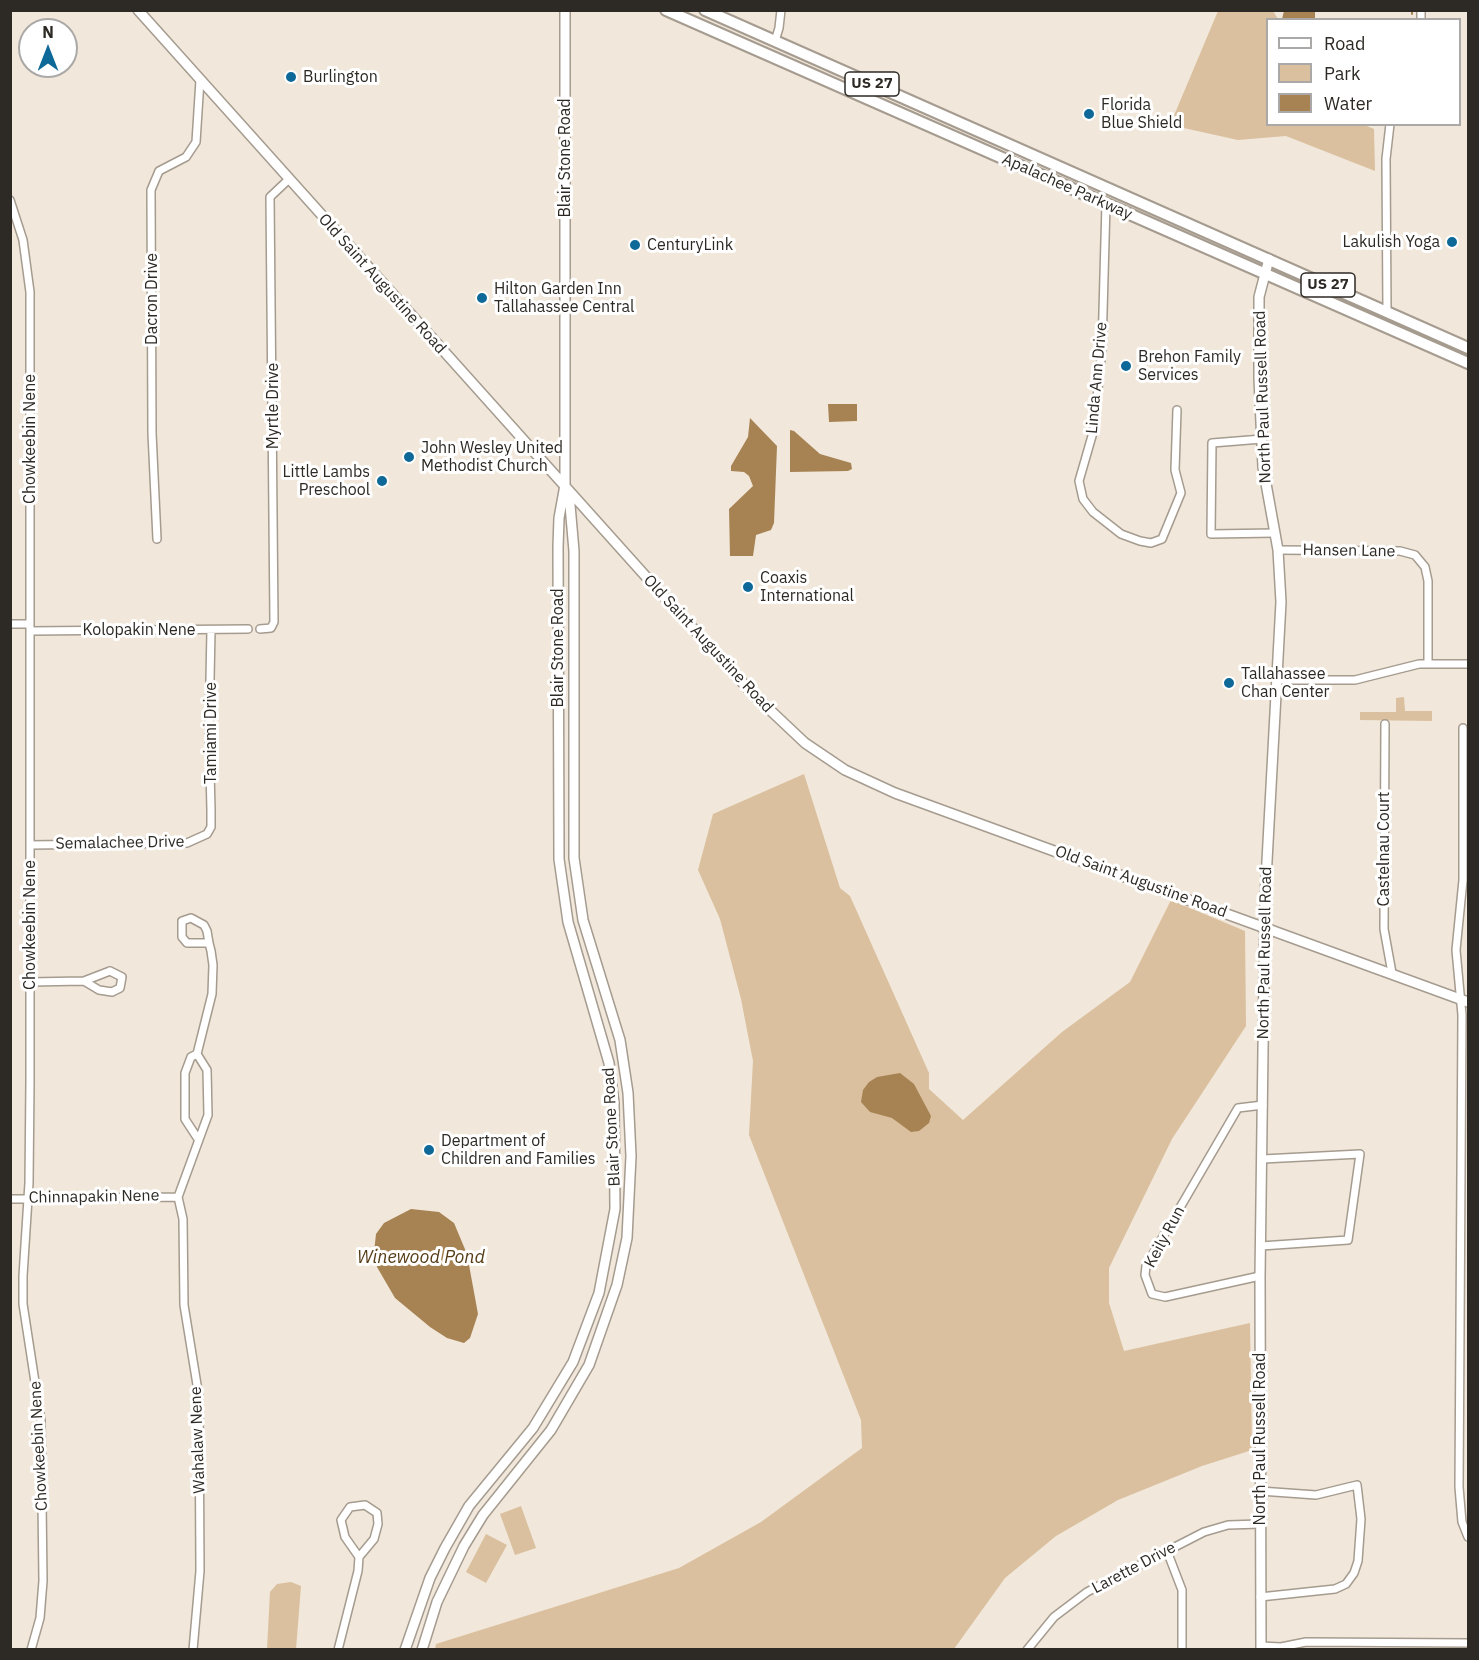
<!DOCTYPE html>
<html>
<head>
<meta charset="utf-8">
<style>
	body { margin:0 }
	#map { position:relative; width:1479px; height:1660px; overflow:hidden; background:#f1e7da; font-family:"IBM Plex Sans",sans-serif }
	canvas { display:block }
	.frame { position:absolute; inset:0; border:12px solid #2d2924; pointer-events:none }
	.legend { position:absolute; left:1266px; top:18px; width:195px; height:108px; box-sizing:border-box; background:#fff; border:2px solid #aba9a7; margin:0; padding:8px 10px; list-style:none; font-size:18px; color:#2d2924 }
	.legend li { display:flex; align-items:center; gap:12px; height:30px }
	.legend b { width:30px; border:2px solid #aba9a7 }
	.north { position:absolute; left:18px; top:18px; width:60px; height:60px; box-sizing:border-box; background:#fff; border:2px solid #aba9a7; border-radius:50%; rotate:0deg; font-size:16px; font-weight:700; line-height:24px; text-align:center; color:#2d2924 }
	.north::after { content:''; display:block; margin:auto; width:21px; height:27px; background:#0e6898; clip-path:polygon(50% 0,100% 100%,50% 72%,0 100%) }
</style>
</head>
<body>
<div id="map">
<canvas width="1479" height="1660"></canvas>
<div class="frame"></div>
<ul class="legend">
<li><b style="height:8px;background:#fff"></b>Road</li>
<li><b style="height:16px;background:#dac09e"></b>Park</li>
<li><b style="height:16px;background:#a78353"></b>Water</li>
</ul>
<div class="north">N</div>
</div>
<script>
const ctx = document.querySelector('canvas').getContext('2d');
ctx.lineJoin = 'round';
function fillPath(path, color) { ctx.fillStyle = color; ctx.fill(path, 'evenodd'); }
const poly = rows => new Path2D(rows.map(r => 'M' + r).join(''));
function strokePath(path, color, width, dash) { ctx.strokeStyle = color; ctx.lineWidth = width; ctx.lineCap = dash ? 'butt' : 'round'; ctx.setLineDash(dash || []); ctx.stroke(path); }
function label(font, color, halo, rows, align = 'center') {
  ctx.font = font + ' "IBM Plex Sans",sans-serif'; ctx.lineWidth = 6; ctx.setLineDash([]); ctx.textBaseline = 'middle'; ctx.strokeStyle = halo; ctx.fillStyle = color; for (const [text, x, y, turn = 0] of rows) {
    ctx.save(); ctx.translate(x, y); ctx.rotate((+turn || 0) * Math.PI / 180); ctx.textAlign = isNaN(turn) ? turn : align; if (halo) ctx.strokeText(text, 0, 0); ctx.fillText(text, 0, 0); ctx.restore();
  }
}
const green = poly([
	[1218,11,1273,11,1278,19,1268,20,1268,124,1362,124,1374,129,1375,171,1286,136,1238,140,1170,125],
	[1404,697,1405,711,1432,711,1432,721,1360,720,1360,712,1396,712,1396,698],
	[804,774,840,888,850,896,929,1073,929,1089,963,1120,1062,1032,1130,982,1171,900,1245,931,1246,1026,1172,1139,1109,1268,1109,1303,1124,1351,1250,1323,1252,1450,1202,1466,1118,1500,1056,1536,1005,1578,954,1649,435,1650,436,1644,679,1568,761,1522,862,1448,861,1420,749,1135,753,1061,741,999,720,919,698,870,713,814],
	[521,1506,536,1548,515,1555,500,1514],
	[486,1534,507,1545,486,1583,466,1572],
	[291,1582,301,1586,296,1649,267,1649,270,1592,277,1584]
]);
const water = poly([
	[1284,11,1315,11,1315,19,1282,19],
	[857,404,857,421,829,422,828,404],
	[750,418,777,446,774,523,771,530,756,535,753,556,730,556,729,509,753,486,749,476,744,472,731,471,731,466,748,437],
	[790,430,794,431,820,454,851,463,852,469,848,471,790,472],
	[900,1073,914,1084,931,1116,929,1123,919,1131,911,1132,892,1118,870,1112,861,1102,863,1090,869,1082,877,1077],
	[411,1209,439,1212,454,1223,467,1254,478,1314,470,1338,464,1343,447,1338,430,1327,395,1298,377,1267,374,1252,376,1234,384,1223]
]);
const stream = poly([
	[1412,10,1412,14]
]);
const street = poly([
	[1421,20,1421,10],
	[775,41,779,28,781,10],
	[10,200,23,240,30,292,30,1082,29,1183,23,1276,23,1304,41,1421,43,1581,40,1618,31,1650],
	[1106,204,1102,348,1094,429,1079,481,1083,499,1093,512,1121,534,1140,541,1151,543,1162,539,1181,493,1175,470,1177,410],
	[1387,311,1386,159,1390,124],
	[1262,439,1212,443,1211,534,1275,533],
	[157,539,152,433,151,190,159,171,186,157,196,142,200,80],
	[1278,550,1400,551,1415,555,1425,567,1428,581,1428,663],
	[10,624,30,624],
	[260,629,271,628,274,622,270,197,288,180],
	[30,631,248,629],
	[1276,680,1355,680,1419,664,1468,664],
	[1385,724,1384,929,1392,973],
	[1463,728,1463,880,1456,950,1462,1015,1459,1487,1462,1522,1468,1537],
	[30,845,187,843,207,834,211,827,211,810,209,729,211,630],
	[110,971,122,977,120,988,112,992,99,990,84,981,110,971],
	[30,982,84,981],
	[198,1139,185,1119,185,1073,191,1057,197,1054,212,994,213,965,211,951,209,943,207,931,204,925,191,918,182,921,182,937,187,943,209,943],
	[10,1199,178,1197],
	[1261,1246,1348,1240,1360,1154,1263,1159],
	[1260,1276,1165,1297,1152,1294,1145,1275,1146,1266,1238,1108,1263,1105],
	[1167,1551,1182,1590,1182,1650],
	[1260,1597,1335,1589,1346,1584,1354,1573,1358,1561,1361,1519,1357,1485,1316,1495,1260,1491],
	[1261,1646,1281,1647,1306,1642,1468,1643],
	[193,1650,200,1571,199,1397,184,1305,183,1219,178,1197,208,1115,207,1070,197,1054],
	[338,1650,358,1571,359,1557,374,1539,378,1524,377,1513,365,1505,350,1507,341,1520,345,1537,359,1557],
	[1027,1650,1054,1617,1087,1592,1204,1532,1228,1525,1260,1524]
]);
const secondary = poly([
	[138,10,658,590,752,693,805,743,845,770,895,793,1468,1002],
	[405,1650,430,1578,445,1548,469,1506,533,1428,573,1362,599,1293,615,1209,614,1103,609,1063,568,922,559,859,558,547,559,518,565,485,565,10],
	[422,1650,437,1602,464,1546,483,1515,551,1430,589,1365,617,1285,627,1238,631,1156,628,1093,620,1040,583,920,574,858,574,551,570,505,566,488],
	[1261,1650,1260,1276,1265,898,1281,602,1278,550,1263,467,1259,378,1259,297,1269,259]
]);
const primary = poly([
	[666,10,1468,363],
	[705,10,1468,348]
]);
const markers = [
	[291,77,6,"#0e6898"],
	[1089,114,6,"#0e6898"],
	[1452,242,6,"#0e6898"],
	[635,245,6,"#0e6898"],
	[482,298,6,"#0e6898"],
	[1126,366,6,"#0e6898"],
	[409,457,6,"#0e6898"],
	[382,481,6,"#0e6898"],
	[748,587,6,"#0e6898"],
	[1229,683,6,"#0e6898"],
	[429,1150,6,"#0e6898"]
];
const shields = [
	[872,84,54],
	[1328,285,54]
];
const shieldNames = [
	["US 27",872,84],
	["US 27",1328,285]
];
const poiNames = [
	["Burlington",303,77],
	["Florida",1101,105],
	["Blue Shield",1101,123],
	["Lakulish Yoga",1440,242,"right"],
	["CenturyLink",647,245],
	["Hilton Garden Inn",494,289],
	["Tallahassee Central",494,307],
	["Brehon Family",1138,357],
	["Services",1138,375],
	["John Wesley United",421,448],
	["Methodist Church",421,466],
	["Little Lambs",370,472,"right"],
	["Preschool",370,490,"right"],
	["Coaxis",760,578],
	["International",760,596],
	["Tallahassee",1241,674],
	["Chan Center",1241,692],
	["Department of",441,1141],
	["Children and Families",441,1159]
];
const streetNames = [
	["Blair Stone Road",565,158,-90],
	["Apalachee Parkway",1067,187,24],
	["Old Saint Augustine Road",382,284,48],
	["Dacron Drive",152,299,-90],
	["Linda Ann Drive",1097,378,-85],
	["North Paul Russell Road",1263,397,-92],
	["Myrtle Drive",273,406,-90],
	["Chowkeebin Nene",30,439,-90],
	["Hansen Lane",1349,551,1],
	["Kolopakin Nene",139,630],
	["Old Saint Augustine Road",708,644,47],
	["Blair Stone Road",558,648,-90],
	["Tamiami Drive",211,733,-90],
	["Semalachee Drive",120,843,-1],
	["Castelnau Court",1384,849,-90],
	["Old Saint Augustine Road",1141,882,20],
	["Chowkeebin Nene",30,925,-90],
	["North Paul Russell Road",1265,953,-89],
	["Blair Stone Road",612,1127,-93],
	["Chinnapakin Nene",94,1197,-1],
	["Keily Run",1165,1237,-62],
	["North Paul Russell Road",1260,1439,-90],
	["Wahalaw Nene",198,1440,-92],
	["Chowkeebin Nene",39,1446,-93],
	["Larette Drive",1134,1568,-28]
];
const waterNames = [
	["Winewood Pond",421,1258]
];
fillPath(green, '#dac09e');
fillPath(water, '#a78353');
strokePath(stream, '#a78353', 2);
strokePath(street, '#a59b8f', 10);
strokePath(secondary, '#a59b8f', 12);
strokePath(primary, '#a59b8f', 14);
strokePath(street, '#fff', 7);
strokePath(secondary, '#fff', 9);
strokePath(primary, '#fff', 10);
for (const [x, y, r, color] of markers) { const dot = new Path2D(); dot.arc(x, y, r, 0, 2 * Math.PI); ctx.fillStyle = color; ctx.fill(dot); strokePath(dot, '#fff', 2); }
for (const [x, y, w] of shields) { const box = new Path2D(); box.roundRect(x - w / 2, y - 12, w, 24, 4.5); ctx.fillStyle = '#fff'; ctx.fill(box); strokePath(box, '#2d2924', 1.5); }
label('bold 15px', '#2d2924', null, shieldNames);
label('16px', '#2d2924', '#fff', poiNames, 'left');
label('16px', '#2d2924', '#fff', streetNames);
label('italic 18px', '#563b15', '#fff', waterNames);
</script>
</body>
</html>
